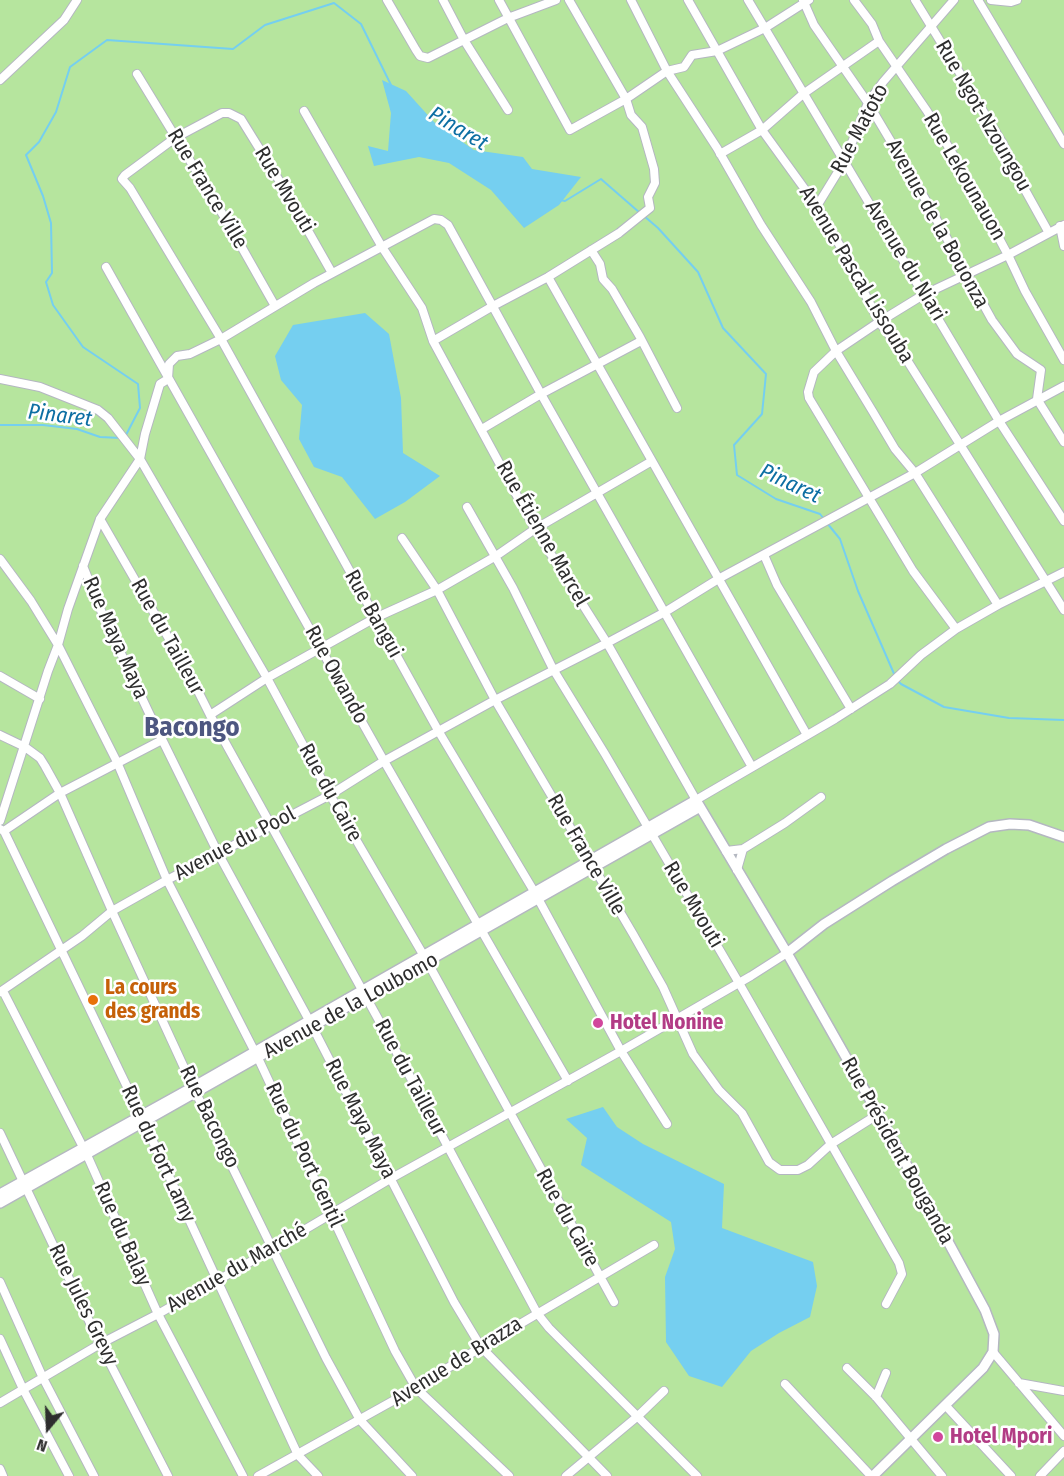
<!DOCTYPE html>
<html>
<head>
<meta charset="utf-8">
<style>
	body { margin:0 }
	#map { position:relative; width:1064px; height:1476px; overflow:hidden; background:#efe9e1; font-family:"Fira Sans Condensed",sans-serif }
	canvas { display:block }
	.north { position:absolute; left:18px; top:1398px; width:60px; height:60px; -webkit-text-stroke:4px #fff; paint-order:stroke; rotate:199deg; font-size:16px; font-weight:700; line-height:24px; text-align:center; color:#2e2e2e }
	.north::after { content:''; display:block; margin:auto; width:21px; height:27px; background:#2e2e2e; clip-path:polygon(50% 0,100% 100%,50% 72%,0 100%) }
</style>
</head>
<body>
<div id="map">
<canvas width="1064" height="1476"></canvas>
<div class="north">N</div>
</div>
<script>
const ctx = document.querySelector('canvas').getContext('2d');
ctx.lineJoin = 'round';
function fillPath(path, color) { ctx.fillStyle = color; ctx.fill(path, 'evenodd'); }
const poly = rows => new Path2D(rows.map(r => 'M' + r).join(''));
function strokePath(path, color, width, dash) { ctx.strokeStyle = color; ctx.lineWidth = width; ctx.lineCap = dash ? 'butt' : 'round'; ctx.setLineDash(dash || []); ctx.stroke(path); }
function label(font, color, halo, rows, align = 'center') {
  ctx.font = font + ' "Fira Sans Condensed",sans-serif'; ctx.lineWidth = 5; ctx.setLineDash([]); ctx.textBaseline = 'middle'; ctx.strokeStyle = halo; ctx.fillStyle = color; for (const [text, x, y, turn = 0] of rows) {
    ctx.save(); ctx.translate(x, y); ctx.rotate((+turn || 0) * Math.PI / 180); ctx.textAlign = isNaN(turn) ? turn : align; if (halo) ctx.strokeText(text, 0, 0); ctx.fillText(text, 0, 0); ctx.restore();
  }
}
const green = poly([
	[0,0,1064,0,1064,1476,0,1476]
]);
const water = poly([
	[382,80,406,91,434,122,474,150,523,157,532,169,581,177,559,205,524,228,491,190,449,163,419,157,374,166,368,146,388,151,391,113],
	[365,313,389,334,401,398,403,453,440,476,405,502,375,519,342,477,314,467,299,439,302,405,281,380,275,356,293,325],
	[603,1107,617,1127,643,1144,724,1184,722,1228,813,1262,817,1286,810,1317,779,1333,751,1351,722,1387,689,1376,666,1342,665,1277,675,1249,671,1222,581,1165,587,1138,566,1119]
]);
const stream = poly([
	[560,200,565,201,601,179,640,213],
	[644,216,658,228,698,272,723,328,766,374,762,414,734,445,737,475,776,499,820,514,824,519],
	[0,425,43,425,77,429,100,437,121,438],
	[126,435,140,408,138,384,83,347,53,305,46,282,52,273,51,223,43,196,26,155,39,142,56,112,70,67,107,40,233,49,265,25,334,3,361,24,391,85],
	[827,523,840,539,858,591,895,676],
	[898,681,901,684,944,707,1009,718,1064,720]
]);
const minor = poly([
	[387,0,416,50,420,56,428,58,508,18,556,0],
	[443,0,464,40,508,110],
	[499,0,570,130,626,99,667,71,684,67,692,55,717,51,765,28,809,0],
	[631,0,667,71,717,148,761,225,811,302,836,351,873,412,895,449,915,473,998,605],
	[688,0,762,130,817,206,847,258,879,322,900,349,1064,610],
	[748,0,999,421,1064,521],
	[803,0,814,25,868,103,924,197,992,320,1017,354,1041,370,1037,399,1064,442],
	[854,0,872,24,879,41,927,111,964,173,1008,255,1025,291,1064,360],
	[915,0,1002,142,1024,188,1049,233],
	[978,0,1064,144],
	[991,0,1011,2,1017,0],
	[137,74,228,223,275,306],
	[0,80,64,20,77,0],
	[304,111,382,247,422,308,433,341,535,529,607,643,696,800,835,719,890,684,921,655,956,629,998,605,1064,572],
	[720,154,762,130,803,94,879,41],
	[817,206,844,162,868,103,883,82,954,0],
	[1060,226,1064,246],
	[591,250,600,264,603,279,612,289,640,337,677,408],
	[106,267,384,761,568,1081],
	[332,273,285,190,241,119,229,113,222,113,175,138,125,175,122,179,130,188,221,339,439,732,535,893,621,1051,667,1124],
	[548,277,807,735],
	[433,341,493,306,548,277,619,233,650,208,648,197,655,183,654,169,642,127,631,115,626,99,569,0],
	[0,379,40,387,98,410,108,418,140,459,267,678,330,795,428,963,614,1302],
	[482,429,541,394,641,341],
	[467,507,513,588,553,669,605,754,739,983,899,1263,902,1274,886,1304],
	[100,519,191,677,210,715,418,1091,537,1313,549,1328,697,1476],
	[402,538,437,590,495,700,633,934,663,987,693,1054,719,1090,742,1113,769,1162,780,1170,798,1170,808,1165,831,1144,877,1115],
	[764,555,777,585,851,709],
	[0,559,31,601,58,645,117,762,167,880,258,1058,395,1351,416,1388,509,1476],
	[83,566,102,613,149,713,218,853,309,1020,454,1302,481,1347,607,1476],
	[956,629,913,571,809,398,808,392,814,372,836,351,879,322,923,295,1008,255,1064,225],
	[0,676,40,699],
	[210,715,267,678,375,618,437,590,496,556,535,529,652,461],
	[0,735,25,747,40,758,45,766,60,793,112,911,193,1087,326,1358,360,1420,412,1476],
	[0,821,48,671,58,645,68,609,100,519,140,459,145,434,160,384,168,379,169,364,177,356,190,354,221,339,314,283,434,219,441,220,448,225,541,394,752,767],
	[0,829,4,831,144,1122,298,1455,318,1476],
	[4,831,60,793,162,740],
	[726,851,743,849,785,823,821,797],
	[737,870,743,849],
	[3,991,87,1155,158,1314,243,1476],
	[0,992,82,936,112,911,167,880,330,795,384,761,495,700,607,643,665,612,720,578,915,473,999,421,1064,386],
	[0,1133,100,1344,168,1476],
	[0,1282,43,1378,94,1476],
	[0,1339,23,1389,69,1476],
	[993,1352,1064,1436],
	[847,1368,876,1397,942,1476],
	[1019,1383,1064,1391],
	[785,1384,871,1476],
	[876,1397,886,1373],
	[0,1403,100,1344,158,1314,257,1258,390,1179,621,1051,751,976,787,953],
	[946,1406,1011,1476],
	[0,1469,3,1476],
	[258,1476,416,1388,481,1347,654,1245],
	[566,1476,638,1416,664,1391],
	[1040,1476,1064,1451]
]);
const tertiary = poly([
	[787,953,824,924,892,881,946,849,989,827,1010,824,1029,825,1064,837],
	[0,1194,193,1087,696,800,787,953,898,1149,985,1310,994,1334,993,1352,983,1368,873,1476],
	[0,1203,700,807]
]);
const markers = [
	[93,1000,6,"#e8710a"],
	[598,1023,6,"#d1479c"],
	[938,1437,6,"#d1479c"]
];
const streetNames = [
	["Rue Ngot-Nzoungou",983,116,60],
	["Rue Matoto",860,129,-62],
	["Rue Lekounauon",964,177,60],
	["Rue France Ville",207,189,59],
	["Rue Mvouti",284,190,59],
	["Avenue de la Bouonza",937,224,61],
	["Avenue du Niari",905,261,59],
	["Avenue Pascal Lissouba",856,275,59],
	["Rue Étienne Marcel",542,534,60],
	["Rue Bangui",373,614,61],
	["Rue du Tailleur",167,637,61],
	["Rue Maya Maya",115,638,66],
	["Rue Owando",336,675,61],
	["Rue du Caire",330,793,61],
	["Avenue du Pool",235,844,-28],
	["Rue France Ville",586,855,60],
	["Rue Mvouti",693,905,59],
	["Avenue de la Loubomo",351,1006,-29],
	["Rue du Tailleur",410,1078,62],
	["Rue Bacongo",209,1117,64],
	["Rue Maya Maya",360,1119,63],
	["Rue Président Bouganda",897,1151,61],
	["Rue du Fort Lamy",158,1154,65],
	["Rue du Port Gentil",304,1155,65],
	["Rue du Caire",567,1218,61],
	["Rue du Balay",122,1234,66],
	["Avenue du Marché",237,1268,-30],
	["Rue Jules Grevy",83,1305,64],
	["Avenue de Brazza",457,1362,-32]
];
const foodNames = [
	["La cours",105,988],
	["des grands",105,1012]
];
const hotelNames = [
	["Hotel Nonine",610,1023],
	["Hotel Mpori",950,1437]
];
const waterNames = [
	["Pinaret",458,129,31],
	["Pinaret",60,416,7],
	["Pinaret",790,484,25]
];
const districtNames = [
	["Bacongo",192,728]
];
fillPath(green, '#b6e59e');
fillPath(water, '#75cff0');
strokePath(stream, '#75cff0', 2);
strokePath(minor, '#b4b7c1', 10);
strokePath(tertiary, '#b4b7c1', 12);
strokePath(minor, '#fff', 8);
strokePath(tertiary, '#fff', 9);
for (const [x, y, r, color] of markers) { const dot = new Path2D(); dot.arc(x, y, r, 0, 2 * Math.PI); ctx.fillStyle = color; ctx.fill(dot); strokePath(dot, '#fff', 2); }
label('21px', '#2e2e2e', '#fff', streetNames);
label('bold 21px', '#c56008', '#fff', foodNames, 'left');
label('bold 21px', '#b23c85', '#fff', hotelNames, 'left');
label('italic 22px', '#0d6fa3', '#fff', waterNames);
label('bold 27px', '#4d5680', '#fff', districtNames);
</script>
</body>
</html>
